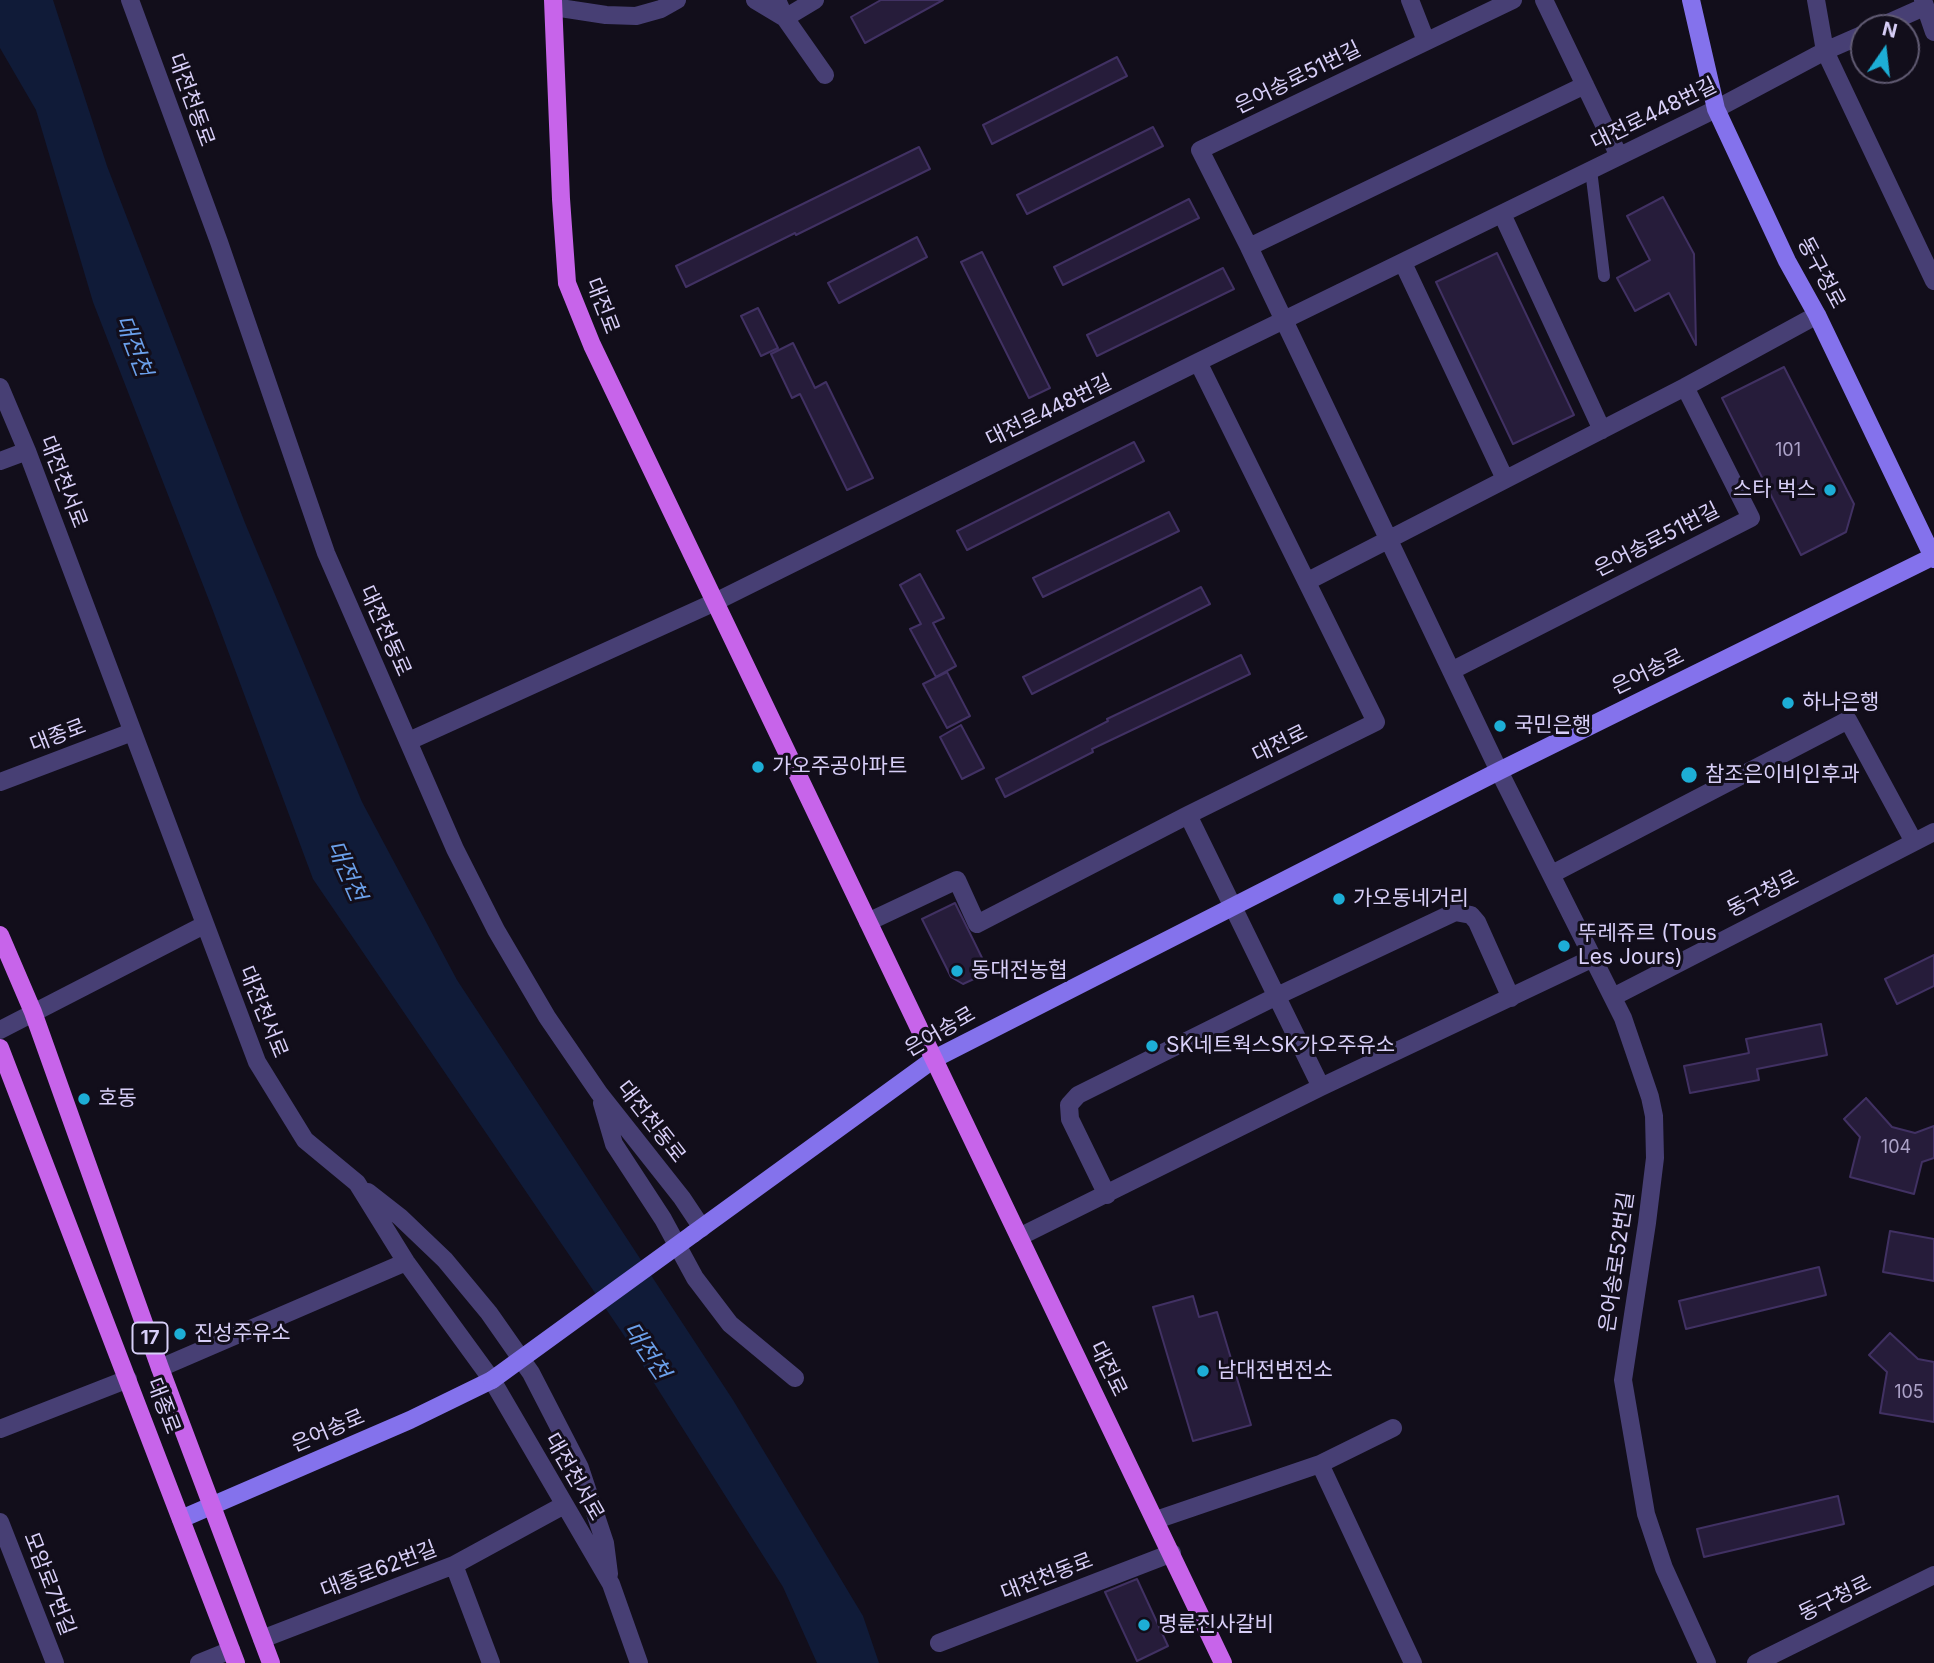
<!DOCTYPE html>
<html>
<head>
<meta charset="utf-8">
<style>
	body { margin:0 }
	#map { position:relative; width:1934px; height:1663px; overflow:hidden; background:#120e1b; font-family:Inter,sans-serif }
	canvas { display:block }
	.north { position:absolute; left:1850px; top:14px; width:70px; height:70px; box-sizing:border-box; background:#120e1b; border:2px solid #615b73; border-radius:50%; rotate:14deg; font-size:19px; font-weight:700; line-height:28px; text-align:center; color:#d8cff8 }
	.north::after { content:''; display:block; margin:auto; width:24px; height:32px; background:#1daed6; clip-path:polygon(50% 0,100% 100%,50% 72%,0 100%) }
</style>
</head>
<body>
<div id="map">
<canvas width="1934" height="1663"></canvas>
<div class="north">N</div>
</div>
<script>
const ctx = document.querySelector('canvas').getContext('2d');
ctx.lineJoin = 'round';
function fillPath(path, color) { ctx.fillStyle = color; ctx.fill(path, 'evenodd'); }
const poly = rows => new Path2D(rows.map(r => 'M' + r).join(''));
function strokePath(path, color, width, dash) { ctx.strokeStyle = color; ctx.lineWidth = width; ctx.lineCap = dash ? 'butt' : 'round'; ctx.setLineDash(dash || []); ctx.stroke(path); }
function label(font, color, halo, rows, align = 'center') {
  ctx.font = font + ' Inter,"Noto Sans KR",sans-serif'; ctx.lineWidth = 6; ctx.setLineDash([]); ctx.textBaseline = 'middle'; ctx.strokeStyle = halo; ctx.fillStyle = color; for (const [text, x, y, turn = 0] of rows) {
    ctx.save(); ctx.translate(x, y); ctx.rotate((+turn || 0) * Math.PI / 180); ctx.textAlign = isNaN(turn) ? turn : align; if (halo) ctx.strokeText(text, 0, 0); ctx.fillText(text, 0, 0); ctx.restore();
  }
}
const water = poly([
	[0,0,53,0,107,166,245,523,362,802,457,980,733,1400,863,1616,879,1663,817,1663,783,1587,623,1334,313,879,212,608,93,302,36,110,0,48]
]);
const building = poly([
	[881,0,943,0,865,43,851,17,881,0],
	[1117,57,1127,76,992,144,983,125,1117,57],
	[1153,127,1163,146,1027,214,1017,195,1153,127],
	[919,147,930,169,796,235,795,233,686,287,676,266,919,147],
	[1663,197,1694,254,1696,345,1669,293,1635,311,1617,278,1650,260,1627,216,1663,197],
	[1189,199,1199,218,1063,285,1054,267,1189,199],
	[917,237,927,257,839,303,828,283,917,237],
	[982,252,1050,388,1029,398,961,262,982,252],
	[1497,253,1574,415,1513,444,1436,282,1497,253],
	[1223,268,1234,289,1097,356,1087,335,1223,268],
	[758,308,778,348,761,356,741,316,758,308],
	[793,343,815,388,826,382,873,478,847,490,800,394,792,398,771,354,793,343],
	[1784,367,1854,504,1846,532,1801,555,1722,398,1784,367],
	[1134,442,1144,461,967,550,957,531,1134,442],
	[1169,512,1179,531,1043,597,1033,578,1169,512],
	[920,574,944,618,933,623,956,666,936,677,910,629,921,624,900,585,920,574],
	[1201,587,1210,604,1032,694,1023,677,1201,587],
	[1241,655,1250,674,1092,749,1093,752,1005,797,996,779,1108,721,1107,719,1241,655],
	[947,672,970,716,947,728,923,684,947,672],
	[961,725,984,768,962,779,940,737,961,725],
	[955,903,989,972,963,984,951,977,922,919,955,903],
	[1934,955,1934,986,1897,1004,1885,979,1934,955],
	[1821,1024,1827,1055,1757,1069,1759,1080,1690,1093,1684,1066,1749,1053,1746,1039,1821,1024],
	[1866,1098,1892,1127,1915,1133,1934,1126,1934,1158,1922,1162,1914,1194,1850,1177,1860,1137,1844,1119,1866,1098],
	[1890,1231,1934,1239,1934,1281,1883,1272,1890,1231],
	[1819,1267,1826,1295,1686,1329,1679,1301,1819,1267],
	[1193,1296,1199,1317,1217,1312,1251,1425,1193,1441,1153,1307,1193,1296],
	[1890,1333,1918,1359,1934,1362,1934,1422,1880,1413,1887,1372,1869,1355,1890,1333],
	[1838,1496,1844,1524,1704,1557,1697,1529,1838,1496],
	[1137,1579,1168,1646,1137,1661,1105,1592,1137,1579]
]);
const lane = poly([
	[1591,170,1604,276]
]);
const street = poly([
	[130,0,219,242,326,553,455,849,496,930,547,1017,599,1093,682,1198,702,1228],
	[755,0,785,18,815,0],
	[777,0,785,18,825,75],
	[1410,0,1426,41],
	[1513,0,1200,150,1249,247,1499,771,1623,1018,1650,1097,1654,1116,1655,1158,1647,1223,1623,1380,1646,1514,1664,1568,1707,1663],
	[1544,0,1619,156],
	[1816,0,1825,51,1934,281],
	[1923,0,1934,32],
	[554,7,606,15,636,16,661,9,677,0],
	[1877,28,1924,7],
	[1502,214,1602,430],
	[1249,247,1585,85],
	[1403,263,1505,479],
	[0,387,27,451,257,1062,305,1140,357,1183,406,1262,492,1380,611,1584,639,1663],
	[0,461,27,451],
	[1308,581,1685,387,1817,315],
	[1453,670,1751,518,1685,387],
	[409,741,715,602,1198,362,1716,109,1825,51,1864,34],
	[0,782,132,732],
	[1188,815,1321,1087],
	[1552,874,1848,720,1914,842],
	[868,922,957,880,977,924,1188,815,1376,722,1198,362],
	[1613,997,1934,832],
	[0,1030,204,925],
	[602,1103,614,1144,663,1219,695,1278,730,1324,795,1378],
	[368,1192,400,1217,445,1260,489,1313,531,1373,580,1468,605,1543,609,1574],
	[1107,1195,1070,1119,1069,1105,1078,1095,1277,996,1455,912,1471,915,1477,922,1511,998],
	[1019,1237,1321,1087,1593,958],
	[160,1368,406,1262],
	[0,1429,128,1379],
	[1320,1464,1413,1663],
	[1156,1520,1320,1464,1393,1428],
	[0,1522,55,1663],
	[454,1565,491,1663],
	[262,1639,454,1565,564,1505],
	[939,1643,1172,1553],
	[199,1663,231,1650],
	[1756,1663,1934,1575]
]);
const secondary = poly([
	[1691,0,1716,109,1787,261,1817,315,1934,559],
	[693,1234,934,1059,1499,771,1934,556],
	[181,1519,410,1420,492,1380]
]);
const primary = poly([
	[553,0,561,199,567,283,592,345,1223,1663],
	[0,935,33,1012,160,1368,271,1663],
	[0,1048,236,1663]
]);
const secondaryBridge = poly([
	[492,1380,693,1234]
]);
const markers = [
	[1830,490,7,"#1daed6"],
	[1788,703,7,"#1daed6"],
	[1500,726,7,"#1daed6"],
	[758,767,7,"#1daed6"],
	[1689,775,9,"#1daed6"],
	[1339,899,7,"#1daed6"],
	[1564,946,7,"#1daed6"],
	[957,971,7,"#1daed6"],
	[1152,1046,7,"#1daed6"],
	[84,1099,7,"#1daed6"],
	[180,1334,7,"#1daed6"],
	[1203,1371,7,"#1daed6"],
	[1144,1625,7,"#1daed6"]
];
const numberNames = [
	["101",1788,451],
	["104",1896,1148],
	["105",1909,1393]
];
const shields = [
	[150,1338,35]
];
const shieldNames = [
	["17",150,1338]
];
const streetNames = [
	["은어송로51번길",1298,78,-26],
	["대전천동로",191,100,70],
	["대전로448번길",1654,114,-26],
	["동구청로",1821,273,62],
	["대전로",602,306,69],
	["대전로448번길",1049,411,-26],
	["대전천서로",63,482,69],
	["은어송로51번길",1657,540,-27],
	["대전천동로",385,631,66],
	["은어송로",1648,672,-26],
	["대종로",58,736,-21],
	["대전로",1280,744,-26],
	["동구청로",1763,894,-27],
	["대전천서로",263,1012,68],
	["은어송로",940,1032,-30],
	["대전천동로",651,1122,52],
	["은어송로52번길",1617,1262,-82],
	["대전로",1108,1369,64],
	["대종로",163,1406,69],
	["은어송로",328,1431,-23],
	["대전천서로",574,1477,60],
	["대종로62번길",379,1570,-21],
	["대전천동로",1047,1577,-21],
	["모암로7번길",49,1584,69],
	["동구청로",1835,1599,-26]
];
const poiNames = [
	["스타 벅스",1816,490,"right"],
	["하나은행",1802,703],
	["국민은행",1514,726],
	["가오주공아파트",772,767],
	["참조은이비인후과",1705,775],
	["가오동네거리",1353,899],
	["뚜레쥬르 (Tous",1578,934],
	["Les Jours)",1578,958],
	["동대전농협",971,971],
	["SK네트웍스SK가오주유소",1166,1046],
	["호동",98,1099],
	["진성주유소",194,1334],
	["남대전변전소",1217,1371],
	["명륜진사갈비",1158,1625]
];
const waterNames = [
	["대전천",133,346,69],
	["대전천",346,871,66],
	["대전천",646,1351,56]
];
fillPath(water, '#101b38');
fillPath(building, '#261c3a');
strokePath(building, '#413163', 2);
strokePath(lane, '#473f74', 12);
strokePath(street, '#473f74', 18);
strokePath(secondary, '#8472ec', 18);
strokePath(primary, '#c764ea', 18);
strokePath(secondaryBridge, '#8472ec', 18);
for (const [x, y, r, color] of markers) { const dot = new Path2D(); dot.arc(x, y, r, 0, 2 * Math.PI); ctx.fillStyle = color; ctx.fill(dot); strokePath(dot, '#120e1b', 2.5); }
label('18px', '#aca2c8', null, numberNames);
for (const [x, y, w] of shields) { const box = new Path2D(); box.roundRect(x - w / 2, y - 15.5, w, 31, 5); ctx.fillStyle = '#120e1b'; ctx.fill(box); strokePath(box, '#d8cff8', 2); }
label('bold 19px', '#d8cff8', null, shieldNames);
label('21px', '#d8cff8', '#120e1b', streetNames);
label('21px', '#d8cff8', '#120e1b', poiNames, 'left');
label('italic 23px', '#6ba0eb', '#120e1b', waterNames);
</script>
</body>
</html>
